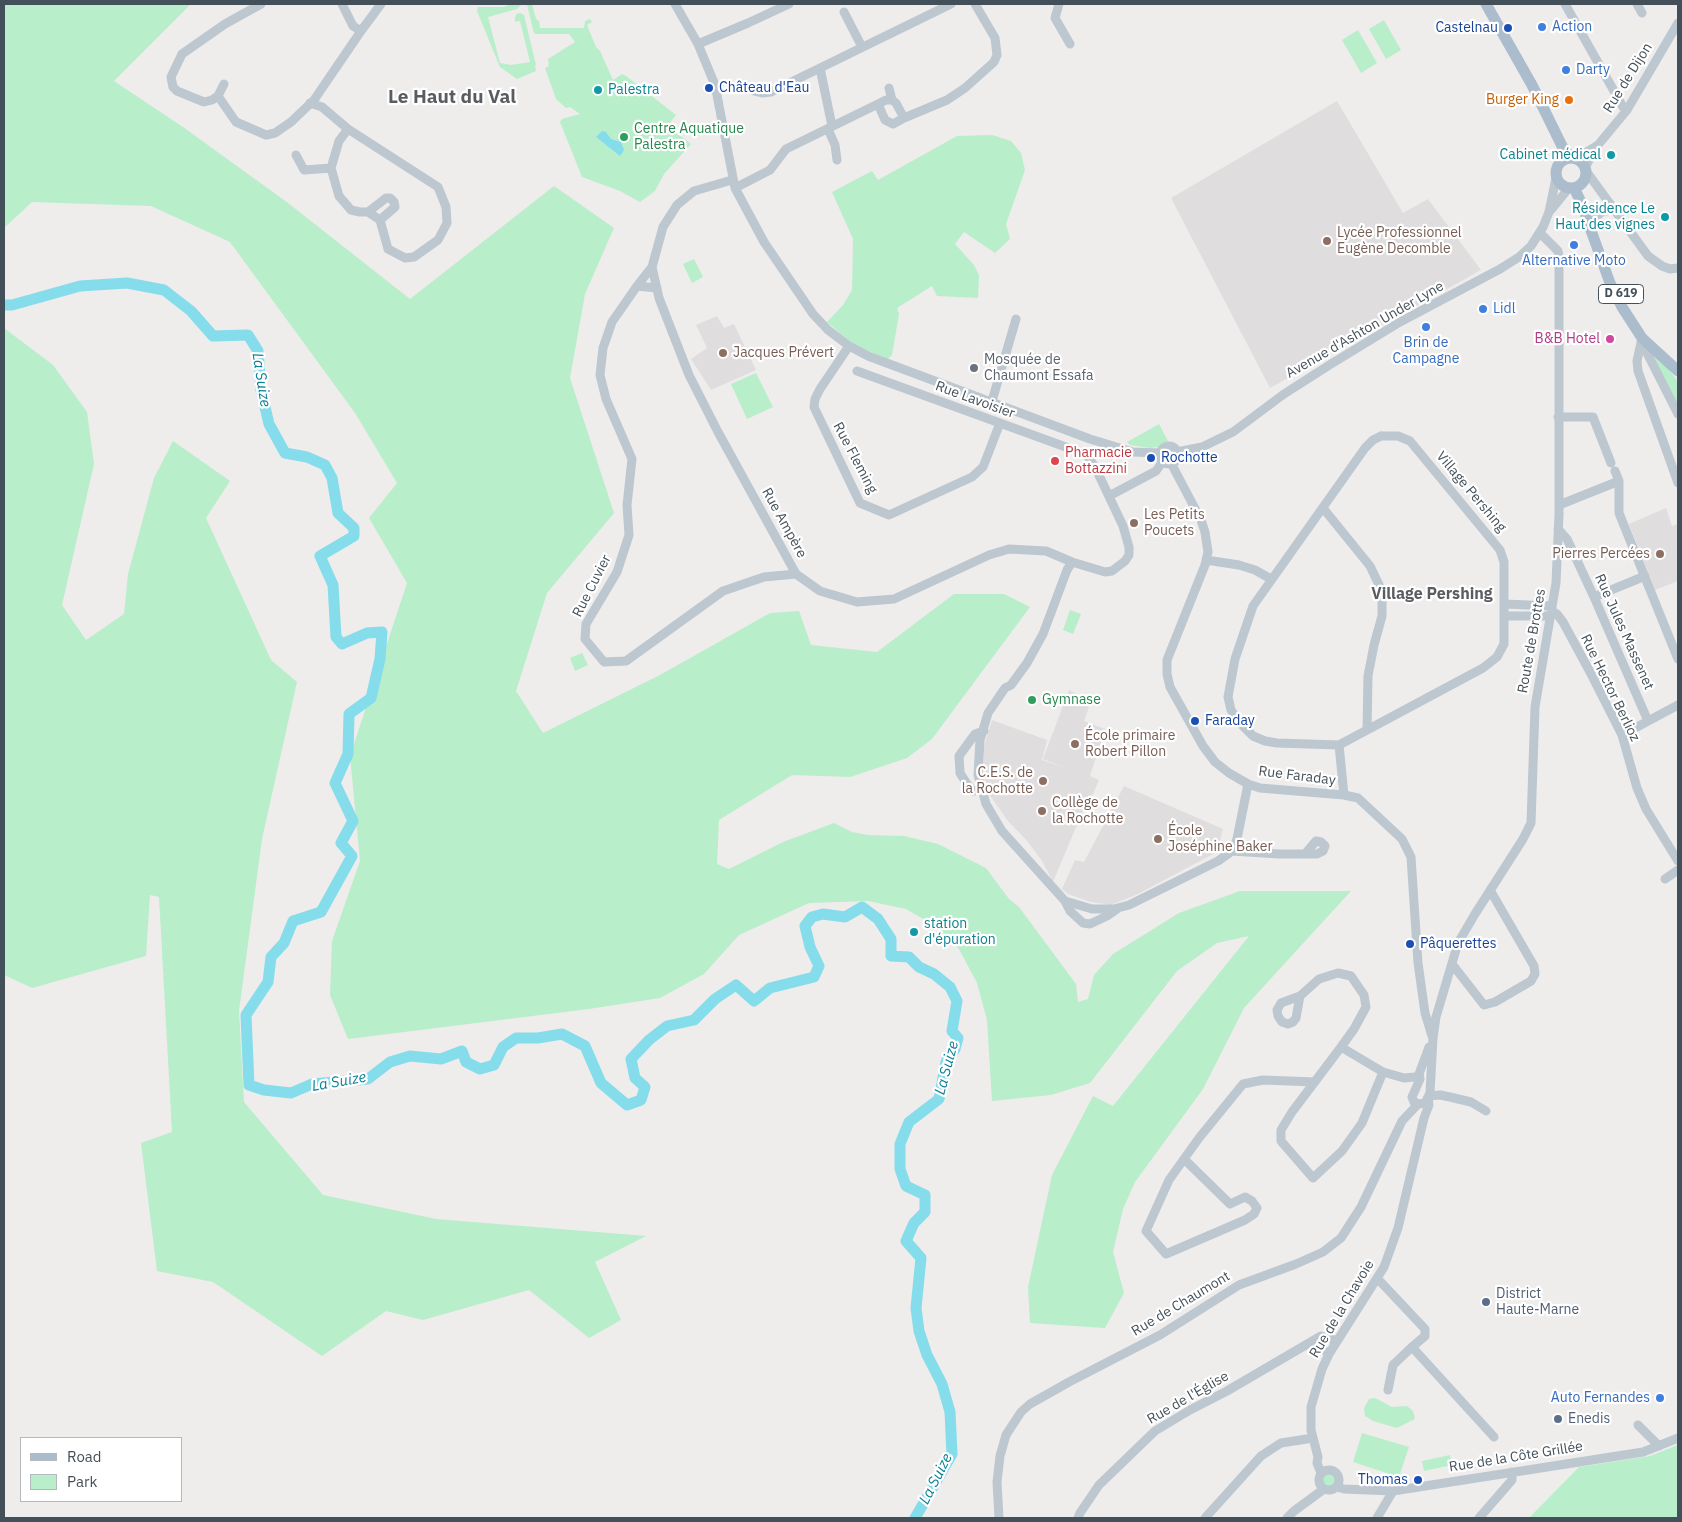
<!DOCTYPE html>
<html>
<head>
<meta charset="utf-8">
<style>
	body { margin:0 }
	#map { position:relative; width:1682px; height:1522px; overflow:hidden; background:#efecec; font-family:"IBM Plex Sans",sans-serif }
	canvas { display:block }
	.frame { position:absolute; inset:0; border:5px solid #445059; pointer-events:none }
	.legend { position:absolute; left:20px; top:1437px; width:162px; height:65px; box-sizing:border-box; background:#fff; border:1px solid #b4b9bd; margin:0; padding:6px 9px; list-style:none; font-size:15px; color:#445059 }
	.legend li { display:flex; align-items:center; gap:10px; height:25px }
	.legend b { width:25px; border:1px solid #b4b9bd }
</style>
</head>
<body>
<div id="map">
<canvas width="1682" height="1522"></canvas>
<div class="frame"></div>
<ul class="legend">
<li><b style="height:6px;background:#abbdcc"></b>Road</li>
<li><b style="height:14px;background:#b8eeca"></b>Park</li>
</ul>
</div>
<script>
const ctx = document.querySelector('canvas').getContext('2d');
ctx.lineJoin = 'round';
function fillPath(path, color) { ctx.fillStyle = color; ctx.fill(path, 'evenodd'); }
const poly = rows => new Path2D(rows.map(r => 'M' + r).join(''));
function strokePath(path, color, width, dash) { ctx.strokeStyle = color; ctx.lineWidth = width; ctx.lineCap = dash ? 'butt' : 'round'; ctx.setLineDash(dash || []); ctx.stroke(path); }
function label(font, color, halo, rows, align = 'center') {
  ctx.font = font + ' "IBM Plex Sans",sans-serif'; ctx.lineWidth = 4.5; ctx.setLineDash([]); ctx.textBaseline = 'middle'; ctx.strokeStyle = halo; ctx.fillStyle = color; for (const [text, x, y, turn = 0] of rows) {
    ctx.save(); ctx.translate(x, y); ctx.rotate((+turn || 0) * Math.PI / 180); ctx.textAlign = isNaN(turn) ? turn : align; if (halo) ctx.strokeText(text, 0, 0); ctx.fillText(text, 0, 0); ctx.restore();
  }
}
const education = poly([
	[1337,101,1403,213,1428,199,1481,270,1270,388,1171,198],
	[717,316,724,328,734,324,756,370,711,390,691,359,707,348,696,325],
	[1666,508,1672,526,1678,524,1678,581,1655,590,1629,524],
	[1069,690,1077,694,1076,701,1089,707,1084,721,1105,729,1090,776,1099,780,1093,794,1087,801,1053,882,1042,861,1028,842,1008,821,989,794,983,773,984,746,992,720,1047,740,1042,760,1066,768,1043,759],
	[1124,786,1223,829,1217,852,1138,894,1111,905,1091,902,1068,894,1062,889,1075,860,1084,862]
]);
const green = poly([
	[4,4,191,4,114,81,183,127,288,203,410,299,554,186,614,228,585,294,570,378,614,513,547,593,516,691,543,733,660,675,770,613,799,611,811,645,877,652,954,594,1004,594,1030,607,932,739,907,758,850,777,792,775,719,820,717,864,729,869,783,842,834,823,852,832,868,835,904,836,938,844,986,868,1009,899,1019,907,1076,984,1078,1002,1088,999,1094,975,1113,954,1179,913,1240,891,1351,891,1244,1008,1203,1089,1135,1182,1123,1209,1113,1252,1124,1293,1105,1328,1030,1323,1028,1287,1052,1175,1093,1096,1113,1106,1249,936,1217,943,1177,971,1090,1083,1051,1095,992,1101,987,1020,977,983,959,949,937,927,906,909,868,901,809,903,739,935,704,974,660,998,589,1009,348,1039,330,995,332,941,360,861,350,756,407,583,369,518,397,483,355,413,230,242,151,206,32,202,4,228],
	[511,4,521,4,521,5,517,9,488,17,500,63,511,65,530,62,520,21,515,22,515,19,516,14,520,13,524,15,536,65,535,66,536,71,517,79,500,67,477,11,478,7,504,7],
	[527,4,532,4,536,19,539,21,540,28,584,28,585,21,590,19,592,22,587,25,596,47,600,51,613,80,622,74,626,76,676,115,669,124,674,127,673,130,691,144,664,174,655,191,640,202,620,191,582,177,560,122,562,119,580,114,570,107,566,108,556,99,545,68,549,66,548,59,575,42,569,34,535,34,533,30],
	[1384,20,1401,50,1386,59,1369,29],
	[1358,30,1377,63,1361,73,1342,40],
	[992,135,1011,141,1021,153,1025,170,1006,224,1010,239,995,253,964,232,955,244,974,265,979,275,978,298,937,296,932,286,897,308,899,314,892,355,888,359,856,346,842,335,827,322,843,305,852,290,853,239,832,192,872,171,878,180,957,136],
	[694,259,703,277,692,283,683,264],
	[4,328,53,365,87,412,94,464,62,605,86,640,124,614,128,574,154,478,173,441,230,481,206,518,271,660,297,682,262,839,239,1011,244,1102,323,1195,436,1219,646,1236,595,1262,621,1320,589,1338,529,1290,423,1320,386,1311,322,1356,213,1282,157,1271,141,1143,172,1132,159,897,150,895,146,956,32,988,4,975],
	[1651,351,1664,363,1676,379,1678,385,1678,406,1660,375],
	[756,373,773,407,747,419,731,384],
	[1159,424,1168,441,1158,447,1150,448,1130,445,1127,442],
	[1070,610,1081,614,1073,634,1063,630],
	[582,653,588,665,575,671,570,658],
	[1375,1398,1392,1407,1407,1406,1413,1411,1415,1419,1397,1428,1373,1421,1365,1416,1364,1408,1369,1399],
	[1362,1433,1409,1447,1399,1477,1353,1462],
	[1678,1445,1678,1518,1529,1518,1579,1467,1650,1456],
	[1450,1455,1452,1465,1424,1471,1422,1461],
	'1315 1480a14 14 0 1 1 28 0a14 14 0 1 1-28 0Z'
]);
const water = poly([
	[602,131,606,132,611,139,621,142,624,150,620,156,596,137]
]);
const river = poly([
	[4,305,12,305,80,286,127,283,164,290,191,311,213,336,248,335,258,351,261,390,269,424,285,453,307,457,325,465,332,478,338,513,354,528,354,536,320,556,333,585,336,637,342,644,367,633,382,632,380,659,371,698,349,714,348,754,335,783,353,821,341,843,352,856,321,912,293,921,284,943,271,957,268,982,246,1015,249,1085,264,1090,291,1093,312,1084,368,1079,390,1062,410,1056,441,1059,462,1051,466,1062,480,1069,494,1065,503,1047,516,1038,538,1038,562,1034,585,1046,601,1083,627,1105,641,1100,645,1087,635,1078,631,1059,649,1040,667,1026,694,1020,715,999,736,985,754,1001,770,988,814,977,819,966,810,947,805,926,812,917,823,914,845,917,862,907,878,919,891,939,891,956,909,957,919,967,934,974,950,987,957,1001,952,1031,958,1038,955,1049,946,1062,939,1099,909,1122,900,1144,900,1169,906,1186,925,1195,925,1212,914,1223,906,1241,921,1258,916,1308,919,1331,927,1355,942,1384,950,1412,952,1454,915,1518]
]);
const minor = poly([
	[261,4,225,24,182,54,171,77,173,87,177,91,204,102,212,100,218,96,236,122,266,135,275,133,291,122,314,100,361,31,353,26,342,4],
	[675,4,698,44,715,85,735,188,764,242,813,314,828,330,849,346,868,356,1090,439,1133,452,1160,453],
	[1059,4,1055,18,1070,44],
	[1565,4,1623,107,1627,110],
	[1637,4,1642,13],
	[844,12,862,47],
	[361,31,381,4],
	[698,44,748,23,789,4],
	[820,68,832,126],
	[889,88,892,100],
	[754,91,762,93,771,92,951,4],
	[218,96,224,84],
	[310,103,322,107,348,129,438,187,446,207,447,223,438,240,414,257,405,258,388,249,380,220,368,212,360,212,351,210,339,196,331,168,339,141,348,129],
	[904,118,896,103,892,100,886,100,878,104,885,120,893,124,904,118,947,100,965,88,994,62,997,55,995,38,975,4],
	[828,129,835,145,837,160],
	[296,155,304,170,331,168],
	[1575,159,1598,145,1627,110,1678,23],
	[1585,168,1596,147],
	[1586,171,1648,256,1662,266,1670,269,1678,268],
	[732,180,694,191,677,205,663,227,652,267,659,298,689,375,718,432,796,574,820,591,857,602,894,599,989,555,1009,549,1046,551,1072,562,1105,572,1112,571,1125,561,1129,555,1129,547,1123,526,1097,471,1090,459,1085,454,857,371],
	[735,188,770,170,786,149,878,104],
	[1551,210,1568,189],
	[368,212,386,198,390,198,394,202,395,207,380,220],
	[1593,222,1601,212,1614,209],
	[637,286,652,267],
	[657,288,637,286,612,322,603,348,600,375,606,399,632,459,627,505,629,535,617,572,586,624,585,639,604,662,626,661,723,591,764,577,796,574],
	[1642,338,1637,361,1638,371,1678,483],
	[1642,339,1645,349,1678,414],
	[849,346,820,389,815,399,814,407,860,503,889,515,972,477,983,467,1000,423],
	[992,401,1016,319],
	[1558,417,1593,417,1611,463],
	[1381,436,1398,436,1410,441,1500,550,1504,562,1504,644,1497,657,1483,668,1339,745,1277,743,1265,741,1253,736,1240,723,1231,710,1228,697,1235,659,1253,606,1365,448,1373,440,1381,436],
	'1160 455a9 9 0 1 1 18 0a9 9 0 1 1-18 0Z',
	[1177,452,1202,447,1233,432,1284,394,1331,364,1400,322,1500,269,1519,257,1531,246,1543,227,1549,212,1556,178],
	[1171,463,1201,520,1205,532,1208,552,1205,565,1167,660,1167,674,1170,687,1203,746,1215,762,1229,773,1248,784,1260,788,1344,795,1358,798,1402,839,1411,857,1418,963,1425,1013,1432,1036],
	[1615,471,1619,481,1619,513,1678,659],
	[1109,496,1156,471,1163,461],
	[1559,505,1619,481],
	[1323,508,1370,566,1382,591,1382,616,1374,645,1368,676,1367,730],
	[1558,529,1567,539,1594,597,1648,721],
	[1206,560,1239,565,1255,570,1271,579],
	[1072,562,1067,570,1043,634,1027,663,1011,685,1005,688,988,713,980,740,978,775,986,804,1002,831,1065,901,1092,909,1114,909,1129,905,1218,861,1232,851,1237,839,1248,784],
	[1594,597,1645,576],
	[1504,604,1552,606],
	[1552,611,1557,614,1563,622,1590,672,1622,735,1637,788,1646,809,1678,861],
	[1504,616,1551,616],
	[1622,735,1678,705],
	[1339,745,1344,795],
	[983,790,973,791,967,784,960,773,959,756,975,734,984,731],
	[1232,851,1279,854,1317,854,1323,851,1325,846,1321,842,1316,841,1305,854],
	[1665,879,1678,870],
	[1065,901,1070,911,1083,923,1090,924,1107,916,1117,909],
	[1452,964,1484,1005,1495,1002,1531,981,1535,974,1534,966,1490,890],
	[1300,996,1296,1018,1293,1022,1288,1024,1282,1022,1278,1016,1277,1010,1281,1003,1300,996,1319,979,1338,973,1351,976,1364,995,1366,1007,1354,1029,1341,1047,1383,1072,1404,1078,1415,1077,1419,1079],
	[1341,1047,1292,1112,1281,1130,1281,1141,1313,1178,1342,1151,1362,1123,1383,1072],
	[1420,1079,1412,1097,1414,1102,1419,1104,1425,1103,1430,1093,1433,1038,1436,1017,1458,943,1475,914,1523,839,1531,823,1535,707,1556,583,1559,515,1559,257,1558,251,1540,233],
	[1420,1079,1419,1074,1429,1047],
	[1429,1096,1440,1095,1450,1097,1471,1102,1486,1111],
	[1184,1159,1230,1204,1245,1197,1252,1201,1257,1208,1254,1214,1245,1220,1166,1254,1146,1231,1169,1180,1199,1138,1243,1084,1263,1080,1315,1082],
	[1377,1278,1425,1329,1425,1336,1412,1347,1494,1437],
	[1310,1343,1316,1344,1329,1354],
	[1388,1390,1393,1365,1412,1347],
	[1638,1425,1659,1446],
	'1319 1480a10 10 0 1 1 20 0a10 10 0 1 1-20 0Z',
	[1321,1473,1317,1463,1318,1457,1311,1430,1311,1407,1322,1369,1329,1354,1384,1267,1398,1228,1424,1118,1429,1105,1428,1098],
	[1337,1487,1344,1489,1393,1491,1643,1452,1678,1438],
	[999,1518,997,1482,1000,1456,1006,1435,1021,1412,1030,1404,1069,1382,1160,1335,1239,1285,1296,1264,1323,1252,1341,1238,1361,1207,1402,1121,1418,1104],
	[1078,1518,1080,1513,1099,1485,1155,1431,1190,1410,1227,1391,1321,1336,1337,1341],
	[1205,1518,1261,1456,1281,1443,1313,1438],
	[1287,1518,1294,1511,1324,1489],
	[1377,1518,1393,1491],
	[1479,1518,1512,1480,1512,1472]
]);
const major = poly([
	[1486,4,1532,85,1562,146,1572,158],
	'1556 173a15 15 0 1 1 30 0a15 15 0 1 1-30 0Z',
	[1574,188,1580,200,1610,283,1622,307,1642,338,1678,371]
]);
const markers = [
	[1542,27,5,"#3f7fe0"],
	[1508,28,5,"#1a4fb4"],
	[1566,70,5,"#3f7fe0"],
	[709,88,5,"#1a4fb4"],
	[598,90,5,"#0f9aa8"],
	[1569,100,5,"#e8710a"],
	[624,137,5,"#2e9e5b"],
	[1611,155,5,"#0f9aa8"],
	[1665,217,5,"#0f9aa8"],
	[1327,241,5,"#8d6e63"],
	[1574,245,5,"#3f7fe0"],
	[1483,309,5,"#3f7fe0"],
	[1426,327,5,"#3f7fe0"],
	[1610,339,5,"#d1479c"],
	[723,353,5,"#8d6e63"],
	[974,368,5,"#6b7280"],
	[1151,458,5,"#1a4fb4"],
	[1055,461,5,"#e0444e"],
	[1134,523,5,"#8d6e63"],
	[1660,554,5,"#8d6e63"],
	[1032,700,5,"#2e9e5b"],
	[1195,721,5,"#1a4fb4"],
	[1075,744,5,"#8d6e63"],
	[1043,781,5,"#8d6e63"],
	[1042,811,5,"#8d6e63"],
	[1158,839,5,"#8d6e63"],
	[914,932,5,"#0f9aa8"],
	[1410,944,5,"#1a4fb4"],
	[1486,1302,5,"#5c6f8a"],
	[1660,1398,5,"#3f7fe0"],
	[1558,1419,5,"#5c6f8a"],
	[1418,1480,5,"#1a4fb4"]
];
const shields = [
	[1621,294,45]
];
const shieldNames = [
	["D 619",1621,294]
];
const shopNames = [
	["Action",1552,27],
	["Darty",1576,70],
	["Alternative Moto",1574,261,"center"],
	["Lidl",1493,309],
	["Brin de",1426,343,"center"],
	["Campagne",1426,359,"center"],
	["Auto Fernandes",1650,1398,"right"]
];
const transitNames = [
	["Castelnau",1498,28,"right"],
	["Château d'Eau",719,88],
	["Rochotte",1161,458],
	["Faraday",1205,721],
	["Pâquerettes",1420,944],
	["Thomas",1408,1480,"right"]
];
const streetNames = [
	["Rue de Dijon",1628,78,-58],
	["Avenue d'Ashton Under Lyne",1365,330,-30],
	["Rue Lavoisier",975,400,20],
	["Rue Fleming",855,458,62],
	["Village Pershing",1471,492,50],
	["Rue Ampère",784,523,61],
	["Rue Cuvier",592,586,-63],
	["Rue Jules Massenet",1624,632,66],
	["Route de Brottes",1532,641,-80],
	["Rue Hector Berlioz",1610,688,64],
	["Rue Faraday",1297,776,7],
	["Rue de Chaumont",1181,1304,-31],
	["Rue de la Chavoie",1342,1309,-59],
	["Rue de l'Église",1188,1398,-30],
	["Rue de la Côte Grillée",1516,1457,-9]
];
const cultureNames = [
	["Palestra",608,90],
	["Cabinet médical",1601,155,"right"],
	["Résidence Le",1655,209,"right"],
	["Haut des vignes",1655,225,"right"],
	["station",924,924],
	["d'épuration",924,940]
];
const foodNames = [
	["Burger King",1559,100]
];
const leisureNames = [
	["Centre Aquatique",634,129],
	["Palestra",634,145],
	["Gymnase",1042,700]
];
const educationNames = [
	["Lycée Professionnel",1337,233],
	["Eugène Decomble",1337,249],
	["Jacques Prévert",733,353],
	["Les Petits",1144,515],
	["Poucets",1144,531],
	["Pierres Percées",1650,554,"right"],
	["École primaire",1085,736],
	["Robert Pillon",1085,752],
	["C.E.S. de",1033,773,"right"],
	["la Rochotte",1033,789,"right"],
	["Collège de",1052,803],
	["la Rochotte",1052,819],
	["École",1168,831],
	["Joséphine Baker",1168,847]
];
const hotelNames = [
	["B&B Hotel",1600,339]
];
const worshipNames = [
	["Mosquée de",984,360],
	["Chaumont Essafa",984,376]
];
const healthNames = [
	["Pharmacie",1065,453],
	["Bottazzini",1065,469]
];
const serviceNames = [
	["District",1496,1294],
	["Haute-Marne",1496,1310],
	["Enedis",1568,1419]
];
const waterNames = [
	["La Suize",261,380,81],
	["La Suize",947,1068,-75],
	["La Suize",339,1082,-10],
	["La Suize",936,1479,-63]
];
const quarterNames = [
	["Village Pershing",1432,594]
];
const districtNames = [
	["Le Haut du Val",452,98]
];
fillPath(education, '#e0ddde');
fillPath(green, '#b8eeca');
fillPath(water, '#85dceb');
strokePath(river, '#85dceb', 11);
strokePath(minor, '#bcc7cf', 9);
strokePath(major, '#abbdcc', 11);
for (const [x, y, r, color] of markers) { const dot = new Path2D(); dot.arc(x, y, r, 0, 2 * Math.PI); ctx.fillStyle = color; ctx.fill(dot); strokePath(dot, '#fff', 2); }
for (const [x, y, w] of shields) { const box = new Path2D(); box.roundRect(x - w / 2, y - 9.5, w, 19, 4); ctx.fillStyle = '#fff'; ctx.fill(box); strokePath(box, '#445059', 1); }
label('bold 12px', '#445059', null, shieldNames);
label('14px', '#366cbe', '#fff', shopNames, 'left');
label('14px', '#164399', '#fff', transitNames, 'left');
label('14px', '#445059', '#fff', streetNames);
label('14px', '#0d838f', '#fff', cultureNames, 'left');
label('14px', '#c56008', '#fff', foodNames, 'right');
label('14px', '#27864d', '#fff', leisureNames, 'left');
label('14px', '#785e54', '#fff', educationNames, 'left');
label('14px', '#b23c85', '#fff', hotelNames, 'right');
label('14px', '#5b616d', '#fff', worshipNames, 'left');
label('14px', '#be3a42', '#fff', healthNames, 'left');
label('14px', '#4e5e75', '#fff', serviceNames, 'left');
label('italic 15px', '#0c8196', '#fff', waterNames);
label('bold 16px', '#595d61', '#fff', quarterNames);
label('bold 19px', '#595d61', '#fff', districtNames);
</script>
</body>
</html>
